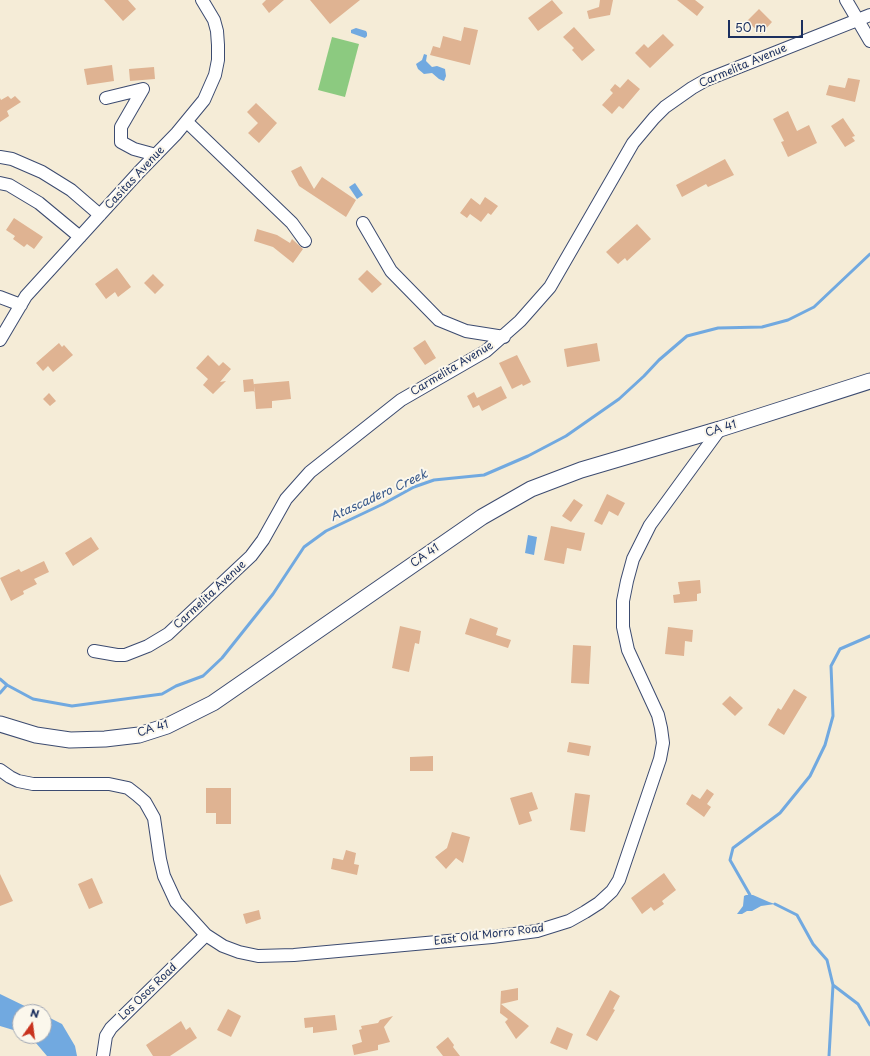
<!DOCTYPE html>
<html>
<head>
<meta charset="utf-8">
<style>
	body { margin:0 }
	#map { position:relative; width:870px; height:1056px; overflow:hidden; background:#f5ecd7; font-family:"Playpen Sans",sans-serif }
	canvas { display:block }
	.north { position:absolute; left:12px; top:1004px; width:40px; height:40px; box-sizing:border-box; background:#fbf7ec; border:1px solid #a1a7b3; border-radius:50%; rotate:14deg; font-size:11px; font-weight:700; line-height:16px; text-align:center; color:#1b2f5e }
	.north::after { content:''; display:block; margin:auto; width:14px; height:18px; background:#c8321e; clip-path:polygon(50% 0,100% 100%,50% 72%,0 100%) }
	.scale { position:absolute; left:728px; top:20px; width:75px; height:18px; box-sizing:border-box; border:2px solid #1b2f5e; border-top:0; padding-left:5px; font-size:12px; line-height:14px; white-space:nowrap; color:#1b2f5e; -webkit-text-stroke:3px #fbf7ec; paint-order:stroke }
</style>
</head>
<body>
<div id="map">
<canvas width="870" height="1056"></canvas>
<div class="north">N</div>
<div class="scale">50 m</div>
</div>
<script>
const ctx = document.querySelector('canvas').getContext('2d');
ctx.lineJoin = 'round';
function fillPath(path, color) { ctx.fillStyle = color; ctx.fill(path, 'evenodd'); }
const poly = rows => new Path2D(rows.map(r => 'M' + r).join(''));
function strokePath(path, color, width, dash) { ctx.strokeStyle = color; ctx.lineWidth = width; ctx.lineCap = dash ? 'butt' : 'round'; ctx.setLineDash(dash || []); ctx.stroke(path); }
function label(font, color, halo, rows, align = 'center') {
  ctx.font = font + ' "Playpen Sans",sans-serif'; ctx.lineWidth = 4; ctx.setLineDash([]); ctx.textBaseline = 'middle'; ctx.strokeStyle = halo; ctx.fillStyle = color; for (const [text, x, y, turn = 0] of rows) {
    ctx.save(); ctx.translate(x, y); ctx.rotate((+turn || 0) * Math.PI / 180); ctx.textAlign = isNaN(turn) ? turn : align; if (halo) ctx.strokeText(text, 0, 0); ctx.fillText(text, 0, 0); ctx.restore();
  }
}
const green = poly([
	[332,37,359,44,345,97,318,90]
]);
const water = poly([
	[356,28,366,31,367,33,367,36,365,38,351,33,351,30],
	[424,54,427,55,426,61,432,67,437,66,445,69,446,76,444,81,439,79,432,73,424,74,418,69,416,64,422,60],
	[355,183,363,195,357,199,349,187],
	[528,535,537,537,534,555,525,553],
	[746,895,753,895,769,902,775,904,761,906,752,911,747,911,742,914,737,914,743,906,744,896],
	[0,994,37,1012,20,1012,20,1032,0,1026],
	[44,1015,62,1024,75,1046,77,1056,47,1056,30,1036,44,1036]
]);
const stream = poly([
	[0,679,7,685,33,699,72,706,162,694,176,686,203,676,222,658,273,594,304,547,326,531,383,504,414,487,434,480,484,475,528,456,566,436,619,399,644,376,659,360,687,336,718,328,762,327,788,320,814,307,870,254],
	[0,693,7,685],
	[750,895,730,860,733,848,780,813,810,776,825,745,833,716,831,666,840,649,870,636],
	[775,904,797,915,813,944,827,960,833,985,829,1056],
	[833,985,858,1004,870,1025]
]);
const building = poly([
	[104,0,128,0,136,9,123,21],
	[266,0,284,0,269,13,262,4],
	[310,0,360,0,330,24],
	[552,0,563,13,538,31,528,18],
	[600,0,613,0,610,15,589,19,587,11,599,7],
	[677,0,695,0,704,7,697,16],
	[759,9,772,22,761,34,747,21],
	[464,27,478,30,470,65,430,55,433,46,440,48,443,36,461,41],
	[574,27,595,50,582,61,572,50,574,48,563,37],
	[663,34,674,45,650,68,635,53,644,44,648,48],
	[112,65,114,81,87,85,84,69],
	[154,67,155,79,130,81,129,69],
	[848,78,860,80,855,102,826,95,829,85,845,88],
	[628,79,640,89,623,109,619,106,612,114,602,105,613,93,610,90,615,84,620,88],
	[8,96,11,99,15,96,21,102,7,111,9,116,0,122,0,98,1,100],
	[256,103,277,123,259,143,248,133,258,123,247,112],
	[788,111,797,131,809,125,817,143,788,157,781,142,784,141,773,119],
	[843,118,855,136,852,137,855,141,845,147,831,126],
	[725,159,734,175,708,187,706,184,682,197,676,185],
	[301,166,314,189,322,177,356,200,346,217,299,186,291,171],
	[485,197,498,206,491,215,488,213,481,222,470,214,467,218,460,213,471,198,480,205],
	[14,218,43,237,34,249,27,244,24,247,13,239,15,236,6,230],
	[637,224,651,239,627,261,625,258,618,264,606,252],
	[257,229,277,235,290,243,292,239,303,249,293,263,273,247,254,241],
	[117,268,131,287,118,297,115,292,106,299,95,284],
	[367,270,382,284,372,293,358,279],
	[153,274,164,285,155,294,144,283],
	[425,340,436,358,425,365,413,348],
	[59,343,62,347,64,345,73,355,53,372,48,366,43,371,36,363],
	[597,343,600,361,567,367,564,349],
	[208,355,219,366,223,362,231,369,220,382,226,381,213,394,203,385,208,379,196,368],
	[517,355,531,382,523,386,522,384,512,389,499,363],
	[253,379,255,391,244,392,243,380],
	[289,381,291,399,272,401,272,408,256,409,254,384],
	[501,386,507,398,482,411,479,405,473,408,467,396,474,392,477,398],
	[49,393,56,401,50,406,43,399],
	[607,494,625,503,618,516,609,511,602,525,594,521],
	[574,499,583,505,571,522,562,516],
	[551,526,585,533,581,551,567,548,564,564,544,560],
	[91,537,99,549,73,566,65,553],
	[44,561,49,572,34,579,37,584,23,591,24,594,11,601,0,578,19,569,21,572],
	[700,580,701,593,697,594,697,601,674,603,673,595,680,594,678,582],
	[470,618,498,628,496,635,511,640,508,648,465,634],
	[400,626,421,631,419,644,415,643,409,672,392,668],
	[668,627,693,630,692,642,685,641,684,656,665,654],
	[573,645,591,646,589,684,571,683],
	[794,689,807,697,784,735,768,725,778,708,781,710],
	[730,696,743,708,735,716,722,704],
	[569,742,591,746,589,756,567,752],
	[433,756,433,771,410,771,410,757],
	[206,788,231,788,231,824,216,824,216,813,206,813],
	[707,789,714,794,707,804,711,807,704,817,686,804,692,794,700,799],
	[532,792,538,809,529,812,532,821,519,825,510,798],
	[575,793,590,795,585,832,570,830],
	[452,832,470,837,463,863,456,858,446,869,435,857,447,848],
	[346,850,356,853,354,864,359,865,357,875,331,869,333,858,343,860],
	[664,873,676,890,662,901,664,904,654,911,651,907,642,914,631,898],
	[0,874,13,901,0,906],
	[92,878,103,903,89,909,78,884],
	[259,910,261,919,246,924,243,914],
	[518,988,518,1000,501,1004,529,1026,516,1039,505,1022,508,1019,500,1013,501,991],
	[610,990,620,996,613,1009,615,1010,597,1041,586,1035],
	[228,1009,241,1016,231,1037,217,1030],
	[335,1015,337,1030,313,1033,313,1027,305,1028,304,1018],
	[393,1016,384,1027,390,1042,378,1045,378,1050,354,1055,352,1045,362,1042,359,1030,362,1029,361,1026,378,1023,380,1020],
	[181,1021,186,1030,190,1027,197,1038,170,1056,153,1056,146,1045],
	[557,1027,573,1034,567,1050,550,1043],
	[448,1037,454,1045,453,1047,460,1056,443,1056,436,1047]
]);
const minor = poly([
	[846,0,870,41],
	[106,98,143,89,121,127,121,142,134,149,156,155],
	[187,122,292,223,305,241],
	[0,157,12,159,42,172,71,190,100,215],
	[0,183,9,185,39,203,80,237],
	[363,223,391,271,439,320,466,331,504,337],
	[0,297,21,305],
	[0,340,26,296,139,172,176,134,204,100,215,75,218,60,218,45,217,31,214,20,202,0],
	[94,651,117,655,125,655,148,646,168,634,251,556,263,540,286,499,310,472,401,400,486,351,520,321,550,287,633,143,654,118,665,107,692,88,706,80,870,15],
	[0,770,10,777,18,781,33,784,109,784,128,788,137,795,145,802,154,818,160,859,164,876,176,902,206,935,223,946,239,952,258,956,294,955,492,937,537,931,569,921,585,912,599,903,612,891,619,880,660,759,663,743,661,728,658,715,628,650,623,627,623,601,627,581,633,559,650,525,720,429],
	[103,1056,106,1036,111,1028,206,935]
]);
const major = poly([
	[0,724,36,735,70,740,105,739,139,735,167,726,213,703,482,517,531,489,581,470,720,429,870,381]
]);
const streetNames = [
	["Carmelita Avenue",743,66,-23],
	["Casitas Avenue",135,178,-47],
	["Carmelita Avenue",452,369,-31],
	["CA 41",721,429,-17],
	["CA 41",425,556,-35],
	["Carmelita Avenue",210,595,-43],
	["CA 41",153,729,-17],
	["East Old Morro Road",489,935,-7],
	["Los Osos Road",148,992,-44]
];
const waterNames = [
	["Atascadero Creek",379,496,-25]
];
fillPath(green, '#8cca80');
fillPath(water, '#71a9e0');
strokePath(stream, '#71a9e0', 3);
fillPath(building, '#dfb392');
strokePath(minor, '#3c4b70', 14);
strokePath(major, '#3c4b70', 17);
strokePath(minor, '#fff', 12);
strokePath(major, '#fff', 15);
label('11px', '#1b2f5e', '#fbf7ec', streetNames);
label('italic 12px', '#395a8c', '#fbf7ec', waterNames);
</script>
</body>
</html>
